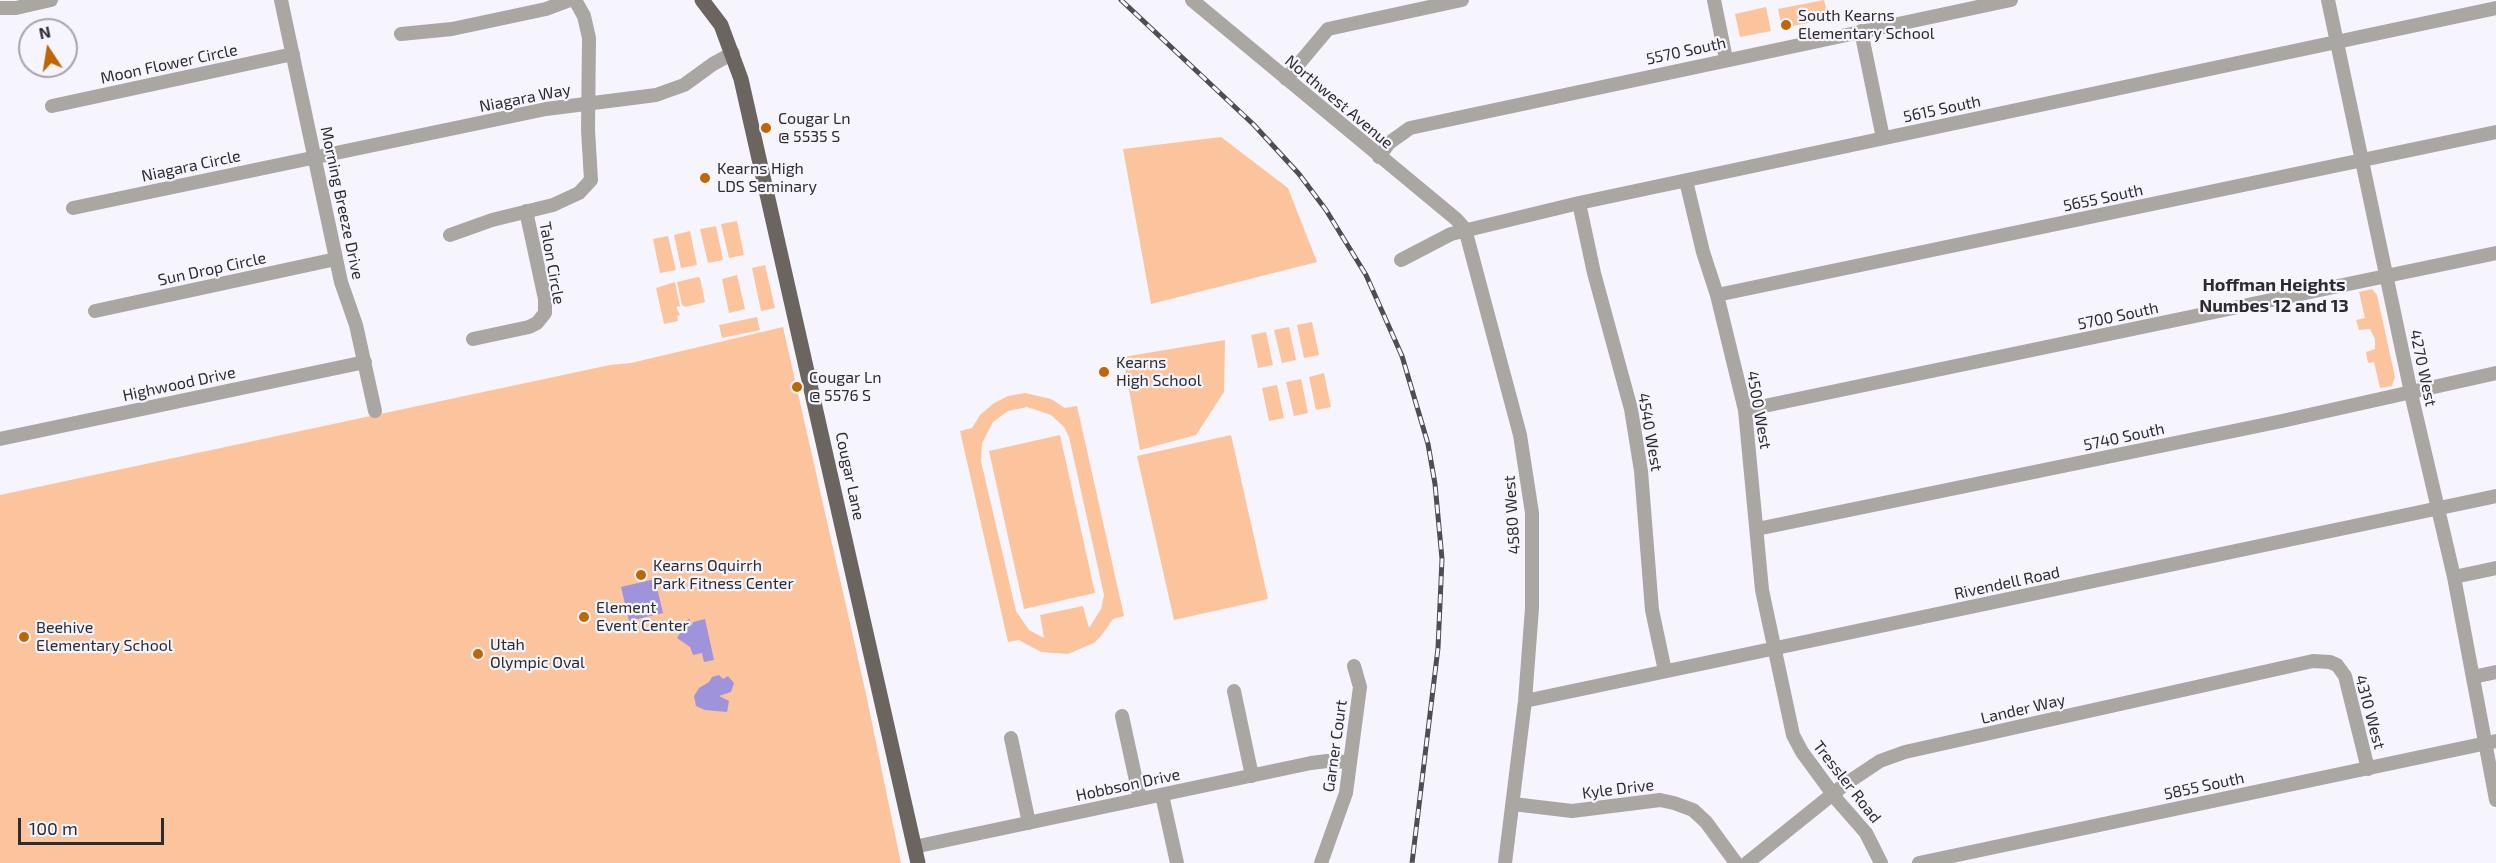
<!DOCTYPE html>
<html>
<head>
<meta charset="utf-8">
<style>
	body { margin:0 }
	#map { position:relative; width:2496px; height:863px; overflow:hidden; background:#f6f5fe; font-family:"Exo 2",sans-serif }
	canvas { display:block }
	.north { position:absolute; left:18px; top:18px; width:60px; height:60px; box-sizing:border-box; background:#f6f5fe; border:2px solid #a5a4ac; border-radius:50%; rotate:348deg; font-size:16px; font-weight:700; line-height:24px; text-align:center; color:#2c2b30 }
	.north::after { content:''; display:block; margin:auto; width:21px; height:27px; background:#be6602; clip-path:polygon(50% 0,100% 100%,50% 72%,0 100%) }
	.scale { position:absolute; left:18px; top:818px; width:146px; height:27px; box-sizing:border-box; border:3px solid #2c2b30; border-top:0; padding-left:8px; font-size:18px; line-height:21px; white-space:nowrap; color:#2c2b30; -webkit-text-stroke:4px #f6f5fe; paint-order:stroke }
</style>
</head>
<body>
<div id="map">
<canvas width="2496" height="863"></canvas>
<div class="north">N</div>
<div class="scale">100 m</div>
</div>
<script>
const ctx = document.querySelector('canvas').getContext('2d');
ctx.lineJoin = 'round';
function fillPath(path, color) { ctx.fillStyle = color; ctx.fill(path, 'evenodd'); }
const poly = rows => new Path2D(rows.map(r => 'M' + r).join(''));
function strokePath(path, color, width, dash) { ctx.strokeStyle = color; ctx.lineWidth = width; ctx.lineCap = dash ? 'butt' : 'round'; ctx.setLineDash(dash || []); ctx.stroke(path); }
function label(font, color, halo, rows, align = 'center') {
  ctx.font = font + ' "Exo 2",sans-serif'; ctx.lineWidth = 4.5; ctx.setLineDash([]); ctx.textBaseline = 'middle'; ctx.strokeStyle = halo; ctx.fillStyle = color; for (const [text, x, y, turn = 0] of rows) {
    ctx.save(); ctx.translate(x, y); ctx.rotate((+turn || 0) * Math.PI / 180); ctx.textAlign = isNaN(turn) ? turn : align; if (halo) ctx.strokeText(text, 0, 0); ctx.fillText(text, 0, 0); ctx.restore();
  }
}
const green = poly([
	[1824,0,1829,19,1782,28,1778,9],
	[1766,7,1771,31,1740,37,1735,14],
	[1221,137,1288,188,1317,262,1151,304,1123,149],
	[737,221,744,255,729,258,721,224],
	[716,226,723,260,708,263,700,229],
	[690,231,697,265,681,268,674,235],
	[668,236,676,270,660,273,653,239],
	[765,265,775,308,761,311,752,268],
	[737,275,745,309,729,313,722,279],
	[698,277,700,278,705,302,685,307,682,305,677,282],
	[675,282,680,306,676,307,680,315,677,316,678,321,664,324,656,288],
	[2372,289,2377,295,2395,377,2392,386,2380,388,2374,362,2368,363,2366,352,2375,349,2375,339,2370,329,2359,330,2356,320,2365,318,2359,292],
	[757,317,760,330,722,338,719,325],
	[1312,322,1319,355,1304,358,1297,325],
	[783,327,866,694,901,863,0,863,0,495,610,365,631,363],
	[1289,327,1296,360,1282,363,1274,330],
	[1266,332,1273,365,1258,368,1251,335],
	[1225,340,1224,392,1196,435,1140,450,1123,357],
	[1324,373,1331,407,1316,410,1309,377],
	[1301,379,1308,413,1294,416,1286,382],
	[1277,385,1284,418,1269,421,1262,388],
	[1025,393,1051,399,1065,408,1077,406,1124,616,1113,619,1101,636,1094,643,1068,654,1041,652,1019,640,1008,642,960,431,972,428,980,415,994,403,1008,396],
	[1027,407,1051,415,1064,427,1069,437,1104,595,1101,609,1089,628,1083,606,1040,615,1044,638,1029,630,1016,611,981,461,982,443,993,422,1008,411],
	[1060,435,1095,593,1024,609,989,451],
	[1231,435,1268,599,1174,620,1137,456]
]);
const water = poly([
	[655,579,663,613,629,621,621,587],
	[689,618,692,626,693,622,705,619,714,660,704,662,702,653,693,655,690,647,677,638],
	[719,675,723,679,728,676,734,683,731,692,719,696,729,701,727,712,705,710,696,706,694,696,699,688,709,682,712,677]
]);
const minor = poly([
	[281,0,341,282,356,325,375,411],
	[1192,0,1456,219,1465,229,1520,435,1532,513,1532,608,1525,701,1505,863],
	[1714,0,1726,59],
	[2328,0,2413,402,2454,577,2496,800],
	[0,8,16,8,51,0],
	[1861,31,1883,138],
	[401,34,452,29,546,9,570,0],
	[1286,79,1328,29,1462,0],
	[52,106,293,54],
	[1379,157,1389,143,1410,128,2011,0],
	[1686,181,1703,252,1717,295,1745,410,1762,590,1793,735,1802,752,1838,801,1866,833,1881,863],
	[1579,203,1594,273,1631,409,1641,471,1652,610,1665,671],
	[73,208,546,109,656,95,684,85,713,64,733,53],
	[450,235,492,220,553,205,579,193,591,180,588,130,589,38,584,16,575,0],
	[1401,260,1451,234,1579,203,2496,8],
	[1717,295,2496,132],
	[95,311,336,259],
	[473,339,529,327,537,323,545,313,545,299,526,211],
	[1745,410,2496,253],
	[0,439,365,362],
	[1757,529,2282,421,2496,373],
	[2454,577,2496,568],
	[2473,677,2496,672],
	[1234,691,1252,776],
	[1525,701,2496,496],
	[1122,716,1140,799],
	[1011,738,1029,823],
	[1162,795,1177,863],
	[1513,804,1572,811,1660,800,1674,803,1693,810,1706,822,1736,863],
	[914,847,1311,763,1327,761,1350,762],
	[1321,863,1346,793,1360,687,1354,666],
	[1747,863,1844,785,1880,761,1905,752,2313,661,2330,662,2337,665,2345,676,2368,769],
	[1919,863,2496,741]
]);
const major = poly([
	[702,0,721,25,741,79,918,863]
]);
const rail = poly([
	[1121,0,1254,125,1299,174,1326,210,1366,275,1402,356,1428,444,1435,484,1442,559,1438,648,1412,863]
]);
const markers = [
	[1786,25,6,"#be6602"],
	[766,128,6,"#be6602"],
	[705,178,6,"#be6602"],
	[1104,372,6,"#be6602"],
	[797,387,6,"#be6602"],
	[641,575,6,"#be6602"],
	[584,617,6,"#be6602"],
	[24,637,6,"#be6602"],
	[478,654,6,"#be6602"]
];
const poiNames = [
	["South Kearns",1798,16],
	["Elementary School",1798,34],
	["Cougar Ln",778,119],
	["@ 5535 S",778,137],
	["Kearns High",717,169],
	["LDS Seminary",717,187],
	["Kearns",1116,363],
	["High School",1116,381],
	["Cougar Ln",809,378],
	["@ 5576 S",809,396],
	["Kearns Oquirrh",653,566],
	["Park Fitness Center",653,584],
	["Element",596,608],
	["Event Center",596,626],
	["Beehive",36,628],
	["Elementary School",36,646],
	["Utah",490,645],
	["Olympic Oval",490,663]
];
const streetNames = [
	["5570 South",1686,51,-12],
	["Moon Flower Circle",169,64,-12],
	["Niagara Way",525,98,-11],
	["Northwest Avenue",1339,102,40],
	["5615 South",1942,109,-12],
	["Niagara Circle",191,166,-12],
	["5655 South",2103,198,-12],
	["Morning Breeze Drive",342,203,78],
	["Talon Circle",552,263,80],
	["Sun Drop Circle",212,269,-12],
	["5700 South",2118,316,-12],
	["4270 West",2423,368,78],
	["Highwood Drive",179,384,-12],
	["4500 West",1759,410,80],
	["4540 West",1650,432,80],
	["5740 South",2124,437,-12],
	["Cougar Lane",850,476,78],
	["4580 West",1512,515,-94],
	["Rivendell Road",2007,583,-12],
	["Lander Way",2023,709,-13],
	["4310 West",2370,712,75],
	["Garner Court",1335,746,-82],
	["Tressler Road",1847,782,52],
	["Hobbson Drive",1128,785,-12],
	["5855 South",2204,786,-12],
	["Kyle Drive",1618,789,-7]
];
const neighbourhoodNames = [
	["Hoffman Heights",2274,285],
	["Numbes 12 and 13",2274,306]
];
fillPath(green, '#fcc49c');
fillPath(water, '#9f94dc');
strokePath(minor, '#aaa6a2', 14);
strokePath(major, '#6c645e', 15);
strokePath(rail, '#4e4d53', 5);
strokePath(rail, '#f6f5fe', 3, [9]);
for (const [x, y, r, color] of markers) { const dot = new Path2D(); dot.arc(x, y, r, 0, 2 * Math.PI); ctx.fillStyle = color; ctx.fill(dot); strokePath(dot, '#f6f5fe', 2); }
label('16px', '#2c2b30', '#f6f5fe', poiNames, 'left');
label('16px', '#2c2b30', '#f6f5fe', streetNames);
label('bold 18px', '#2c2b30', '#f6f5fe', neighbourhoodNames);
</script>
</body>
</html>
